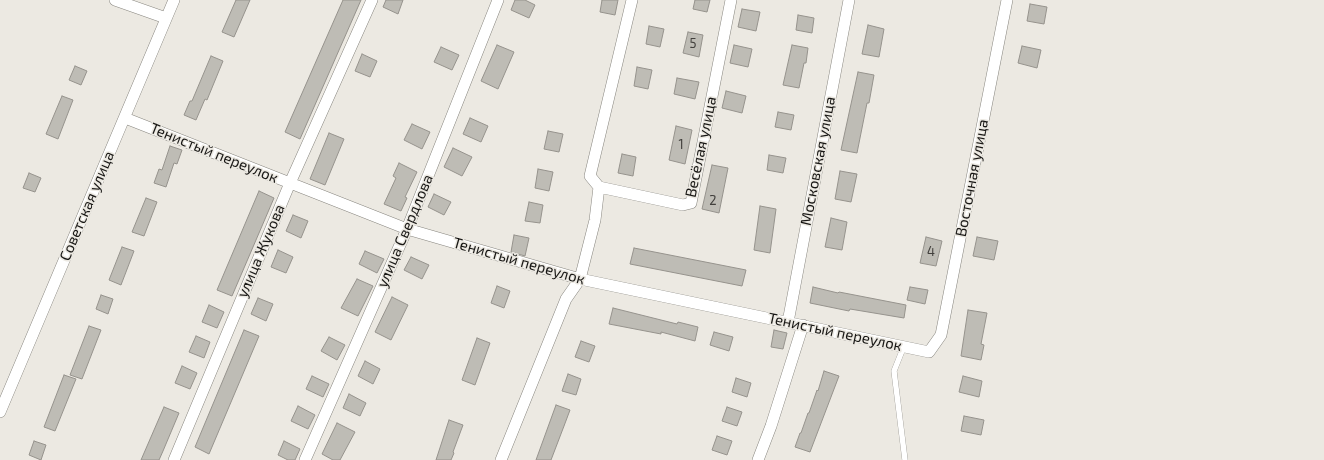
<!DOCTYPE html>
<html>
<head>
<meta charset="utf-8">
<style>
	body { margin:0 }
	canvas { display:block; background:#ece9e2 }
</style>
</head>
<body>
<canvas width="1324" height="460"></canvas>
<script>
const ctx = document.querySelector('canvas').getContext('2d');
ctx.lineJoin = 'round';
function fillPath(path, color) { ctx.fillStyle = color; ctx.fill(path, 'evenodd'); }
const poly = rows => new Path2D(rows.map(r => 'M' + r).join(''));
function strokePath(path, color, width, dash) { ctx.strokeStyle = color; ctx.lineWidth = width; ctx.lineCap = dash ? 'butt' : 'round'; ctx.setLineDash(dash || []); ctx.stroke(path); }
function label(font, color, halo, rows, align = 'center') {
  ctx.font = font + ' "Exo 2",sans-serif'; ctx.lineWidth = 3; ctx.setLineDash([]); ctx.textBaseline = 'middle'; ctx.strokeStyle = halo; ctx.fillStyle = color; for (const [text, x, y, turn = 0] of rows) {
    ctx.save(); ctx.translate(x, y); ctx.rotate((+turn || 0) * Math.PI / 180); ctx.textAlign = isNaN(turn) ? turn : align; if (halo) ctx.strokeText(text, 0, 0); ctx.fillText(text, 0, 0); ctx.restore();
  }
}
const building = poly([
	[236,0,250,0,234,37,222,32,236,0],
	[343,0,361,0,300,139,285,132,343,0],
	[386,0,403,0,398,14,383,7,386,0],
	[515,0,525,0,535,5,529,18,511,10,515,0],
	[602,0,618,0,615,15,600,12,602,0],
	[695,0,710,0,707,12,693,9,695,0],
	[1030,4,1047,7,1044,24,1027,21,1030,4],
	[742,9,760,12,756,31,738,27,742,9],
	[798,15,814,18,812,33,796,30,798,15],
	[868,25,884,29,879,57,862,54,868,25],
	[649,26,664,29,660,47,646,44,649,26],
	[688,32,703,35,699,57,683,53,688,32],
	[497,45,514,52,498,89,481,81,497,45],
	[734,45,752,49,748,67,730,63,734,45],
	[792,45,808,48,806,63,804,63,799,88,783,85,792,45],
	[1022,46,1041,50,1037,68,1018,63,1022,46],
	[441,47,459,55,452,70,434,62,441,47],
	[362,54,377,61,370,77,355,71,362,54],
	[211,56,223,61,207,100,205,99,196,120,184,115,190,101,192,101,211,56],
	[75,66,87,71,81,85,69,80,75,66],
	[637,67,652,70,648,89,634,86,637,67],
	[858,72,874,75,869,103,867,103,857,153,841,150,858,72],
	[677,78,699,82,695,99,674,94,677,78],
	[726,91,746,96,742,113,722,108,726,91],
	[62,96,73,100,58,139,46,134,62,96],
	[778,112,794,115,791,130,775,127,778,112],
	[470,118,488,126,481,142,463,134,470,118],
	[412,124,430,132,422,149,404,140,412,124],
	[676,126,692,130,685,164,669,160,676,126],
	[548,131,563,134,559,152,544,149,548,131],
	[329,133,344,139,325,185,310,179,329,133],
	[170,146,182,150,177,164,174,163,166,187,154,183,159,169,162,170,170,146],
	[453,148,472,157,462,176,444,167,453,148],
	[622,154,636,157,633,176,618,173,622,154],
	[769,155,786,158,783,173,767,170,769,155],
	[399,163,417,172,405,197,407,198,401,211,384,204,396,178,393,176,399,163],
	[712,165,728,168,719,213,702,209,712,165],
	[538,169,553,172,549,191,535,188,538,169],
	[840,171,857,174,851,202,835,199,840,171],
	[29,173,41,178,35,192,23,188,29,173],
	[259,191,274,198,232,296,217,290,259,191],
	[434,194,451,202,444,215,428,207,434,194],
	[146,198,157,202,144,236,132,232,146,198],
	[529,202,543,205,540,223,525,221,529,202],
	[760,206,776,209,770,253,754,250,760,206],
	[293,215,308,221,301,238,286,231,293,215],
	[831,218,847,222,842,250,825,247,831,218],
	[514,235,529,238,525,256,511,252,514,235],
	[926,237,942,241,936,266,920,263,926,237],
	[977,237,998,241,994,260,973,256,977,237],
	[122,247,134,251,121,285,109,280,122,247],
	[634,248,746,270,742,286,630,264,634,248],
	[278,250,293,257,286,273,271,267,278,250],
	[365,251,384,259,377,273,359,264,365,251],
	[411,257,429,265,422,279,404,270,411,257],
	[357,279,373,286,358,316,341,308,357,279],
	[497,286,510,291,504,308,491,303,497,286],
	[813,287,838,293,839,292,906,305,904,318,850,309,849,311,810,303,813,287],
	[910,287,928,290,925,304,907,300,910,287],
	[101,295,113,299,108,314,96,309,101,295],
	[392,297,408,305,391,340,375,332,392,297],
	[258,298,273,304,266,321,251,314,258,298],
	[209,305,224,312,217,328,202,322,209,305],
	[613,308,677,324,678,322,698,327,695,341,661,332,661,334,609,324,613,308],
	[968,310,987,313,981,344,984,345,981,360,961,356,968,310],
	[89,326,101,330,82,379,70,375,89,326],
	[244,330,259,336,209,454,195,447,244,330],
	[774,330,787,333,783,349,771,347,774,330],
	[714,332,733,337,729,351,710,345,714,332],
	[196,336,210,342,204,358,189,352,196,336],
	[329,337,345,345,337,360,321,351,329,337],
	[477,338,490,343,475,385,462,380,477,338],
	[581,341,595,346,589,362,575,357,581,341],
	[365,361,380,369,373,384,358,376,365,361],
	[182,366,197,373,190,389,175,383,182,366],
	[824,371,839,376,810,452,795,447,800,433,801,433,808,413,809,413,817,390,818,391,824,371],
	[568,374,581,379,576,395,562,391,568,374],
	[64,375,76,379,55,431,44,427,64,375],
	[312,376,329,384,323,397,306,389,312,376],
	[963,376,982,381,979,397,959,392,963,376],
	[736,378,751,383,747,397,732,392,736,378],
	[349,394,366,403,360,416,343,408,349,394],
	[556,405,570,410,564,426,551,460,536,460,556,405],
	[298,406,315,415,308,429,291,421,298,406],
	[164,407,179,413,163,451,159,460,141,460,164,407],
	[727,407,742,412,737,426,722,421,727,407],
	[964,416,984,420,981,435,961,431,964,416],
	[449,420,463,425,453,452,454,453,451,460,436,460,449,420],
	[337,423,355,432,340,460,333,460,322,454,337,423],
	[717,436,732,441,727,455,712,450,717,436],
	[34,441,46,445,41,460,29,455,34,441],
	[284,441,300,449,295,460,288,460,278,455,284,441]
]);
const lane = poly([
	[904,346,894,371,905,460]
]);
const street = poly([
	[115,0,166,18],
	[125,118,407,229,580,279,929,352,941,335,1007,0],
	[599,187,683,205,691,203,731,0],
	[788,322,849,0],
	[0,412,174,0],
	[174,460,290,183,372,0],
	[305,460,407,229,498,0],
	[501,460,566,299,580,279,595,220,599,187,590,176,632,0],
	[758,460,771,426,803,325]
]);
const numberNames = [
	["5",693,44],
	["1",681,145],
	["2",713,201],
	["4",931,252]
];
const streetNames = [
	["Весёлая улица",701,147,-78],
	["Тенистый переулок",214,153,22],
	["Московская улица",818,161,-79],
	["Восточная улица",972,178,-79],
	["Советская улица",87,206,-67],
	["улица Свердлова",405,231,-67],
	["улица Жукова",261,251,-67],
	["Тенистый переулок",519,261,16],
	["Тенистый переулок",835,332,12]
];
fillPath(building, '#bebcb5');
strokePath(building, '#96938d', 1);
strokePath(lane, '#898780', 6);
strokePath(street, '#898780', 12);
strokePath(lane, '#fff', 5.5);
strokePath(street, '#fff', 11);
label('13px', '#42403d', null, numberNames);
label('15px', '#181715', '#ece9e2', streetNames);
</script>
</body>
</html>
